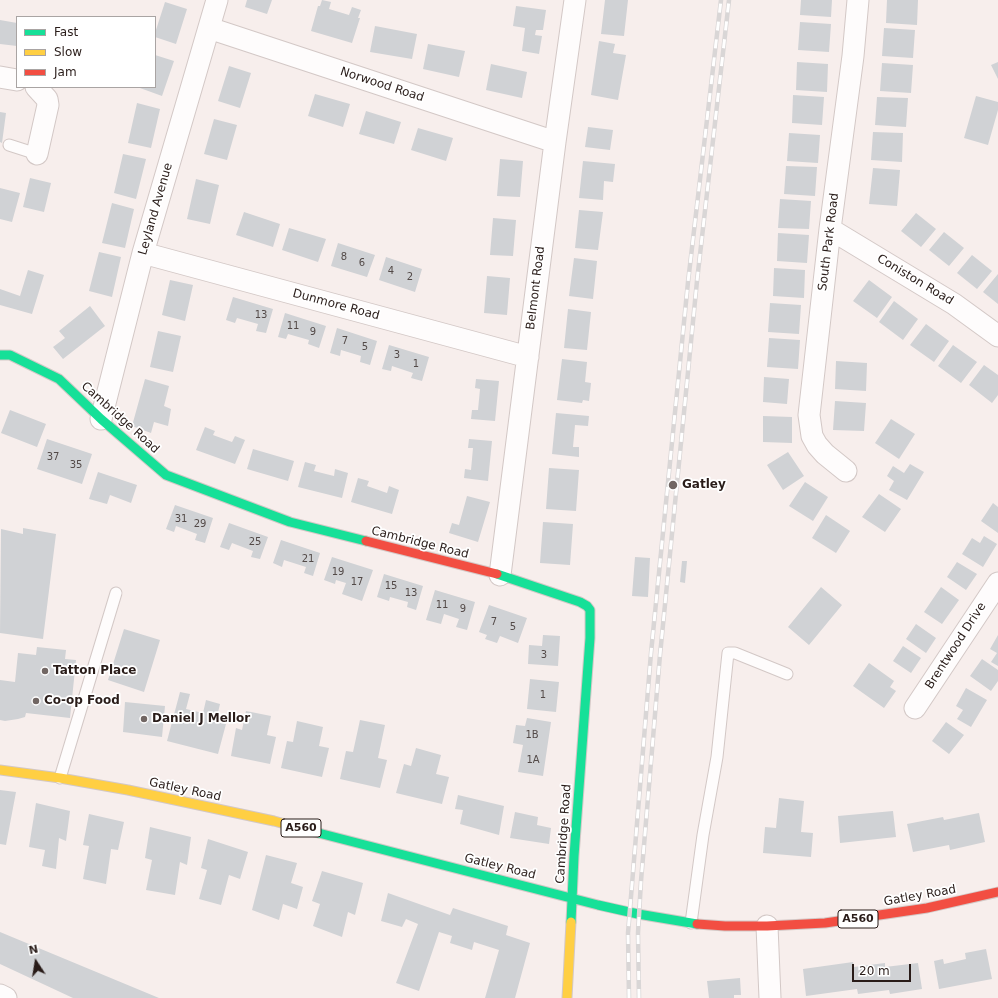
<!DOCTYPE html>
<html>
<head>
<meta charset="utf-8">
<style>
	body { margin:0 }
	#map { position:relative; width:998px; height:998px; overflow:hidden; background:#f7eeec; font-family:"DejaVu Sans",sans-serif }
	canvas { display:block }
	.legend { position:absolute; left:16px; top:16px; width:140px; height:72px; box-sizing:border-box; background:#fff; border:1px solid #a9a4a3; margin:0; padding:5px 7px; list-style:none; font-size:12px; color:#291c19 }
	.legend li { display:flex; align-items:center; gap:8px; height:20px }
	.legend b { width:20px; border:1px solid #a9a4a3 }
	.north { position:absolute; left:16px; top:942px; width:40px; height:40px; -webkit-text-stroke:3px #fff; paint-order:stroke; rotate:348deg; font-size:11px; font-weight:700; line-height:16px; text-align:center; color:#291c19 }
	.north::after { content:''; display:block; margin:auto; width:14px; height:18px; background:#291c19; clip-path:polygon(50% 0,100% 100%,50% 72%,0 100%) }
	.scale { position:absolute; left:852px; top:964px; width:59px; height:18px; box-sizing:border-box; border:2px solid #291c19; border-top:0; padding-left:5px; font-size:12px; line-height:14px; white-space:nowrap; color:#291c19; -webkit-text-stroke:3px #fff; paint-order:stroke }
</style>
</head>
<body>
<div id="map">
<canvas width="998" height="998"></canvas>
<ul class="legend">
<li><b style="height:5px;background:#16e098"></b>Fast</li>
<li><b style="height:5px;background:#ffcf43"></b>Slow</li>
<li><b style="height:5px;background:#f24e42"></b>Jam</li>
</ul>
<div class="north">N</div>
<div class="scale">20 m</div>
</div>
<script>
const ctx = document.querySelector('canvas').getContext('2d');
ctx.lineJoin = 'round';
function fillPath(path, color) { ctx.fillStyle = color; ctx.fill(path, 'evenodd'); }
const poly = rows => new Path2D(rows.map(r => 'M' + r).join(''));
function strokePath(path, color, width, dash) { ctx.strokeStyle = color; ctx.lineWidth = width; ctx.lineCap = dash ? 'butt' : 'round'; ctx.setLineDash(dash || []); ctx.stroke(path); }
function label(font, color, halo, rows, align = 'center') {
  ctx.font = font + ' "DejaVu Sans",sans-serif'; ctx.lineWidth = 3.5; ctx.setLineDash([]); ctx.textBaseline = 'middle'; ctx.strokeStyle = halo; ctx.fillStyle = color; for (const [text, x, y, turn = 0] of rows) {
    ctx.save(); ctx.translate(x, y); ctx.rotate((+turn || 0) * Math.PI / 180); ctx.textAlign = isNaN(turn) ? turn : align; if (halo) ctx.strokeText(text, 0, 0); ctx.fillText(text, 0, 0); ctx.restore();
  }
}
const building = poly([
	[247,0,272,0,267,14,245,7],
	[322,0,331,2,329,9,349,15,352,7,361,10,358,18,360,18,352,43,311,31,318,6,320,6],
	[605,0,628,0,624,36,601,34],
	[801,0,832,0,831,17,800,15],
	[887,0,918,0,917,25,886,23],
	[165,2,187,9,176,44,155,37,155,33],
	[516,6,546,10,543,30,536,30,535,35,542,36,539,54,522,51,525,28,513,26],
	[0,20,17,23,17,46,0,44],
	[800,22,831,24,829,52,798,50],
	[375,26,417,34,412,59,370,52],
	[884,28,915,30,913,58,882,56],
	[599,41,615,44,613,53,626,55,618,100,591,95],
	[428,44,465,51,459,77,423,69],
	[155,55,174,61,162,96,140,88,140,87,155,87],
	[797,62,828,64,827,92,796,90],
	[998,62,998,79,991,65],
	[882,63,913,65,911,93,880,91],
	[491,64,527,72,522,98,486,90],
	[229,66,251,73,240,108,218,101],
	[315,94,350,104,343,127,308,116],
	[793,95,824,97,822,125,792,123],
	[976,96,998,102,998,110,988,145,964,138],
	[877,97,908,98,906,127,875,125],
	[137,103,160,109,151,148,128,143],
	[366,111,401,122,394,144,359,134],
	[0,112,6,113,2,143,0,142],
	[214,119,237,125,227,160,204,154],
	[588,127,613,130,610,150,585,147],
	[418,128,453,138,446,161,411,150],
	[873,132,903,133,902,162,871,160],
	[789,133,820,135,818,163,787,161],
	[123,154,146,159,136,199,114,193],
	[500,159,523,161,520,197,497,196],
	[583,161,615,164,613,182,604,181,603,200,579,198],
	[786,166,817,167,815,196,784,194],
	[873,168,900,170,897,206,869,204],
	[30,178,51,183,44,212,23,207],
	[196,179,219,185,210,224,187,219],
	[0,188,20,193,12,222,0,219],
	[780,199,811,201,809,229,778,228],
	[112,203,134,209,125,248,102,243],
	[579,210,603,212,598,250,575,248],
	[244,212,280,224,273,247,236,235],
	[916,213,936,229,921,247,901,231],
	[493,218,516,220,513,256,490,255],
	[289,228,326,239,318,262,282,250],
	[944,232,964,248,949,266,929,250],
	[778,233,809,235,807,263,777,261],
	[338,243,375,255,367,277,331,266],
	[99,252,121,257,112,297,89,291],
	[972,255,992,271,977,289,957,273],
	[386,257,422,269,415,292,379,280],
	[574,258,597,261,593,299,569,296],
	[774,268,805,270,804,298,773,296],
	[28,270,44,275,32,314,0,305,0,289,20,296],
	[998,274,998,304,983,292],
	[487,276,510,278,507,315,484,313],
	[170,280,193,285,185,321,162,315],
	[869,280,892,297,877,318,853,301],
	[233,297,273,309,266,333,256,331,258,324,237,318,235,323,226,320],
	[894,301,918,319,903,340,879,322],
	[770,303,801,305,799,334,768,332],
	[90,306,105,326,63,359,53,347,65,338,59,331],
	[568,309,591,312,587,350,564,348],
	[285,313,326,326,319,348,308,344,309,340,288,334,286,339,278,337],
	[926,324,949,341,934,362,910,345],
	[337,328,377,341,370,365,360,362,361,356,341,350,340,356,330,353],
	[158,331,181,336,173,372,150,367],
	[769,338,800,340,798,369,767,367],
	[389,345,429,357,422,381,411,378,413,373,392,366,391,371,382,369],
	[953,345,977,362,961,383,938,366],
	[562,359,587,362,585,382,591,383,589,401,583,400,582,403,557,400],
	[836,361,867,363,866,391,835,389],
	[984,365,998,375,998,395,992,403,969,385],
	[764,377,789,379,787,404,763,402],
	[145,379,169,386,164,406,171,409,168,426,154,422,151,433,132,426],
	[476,379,499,381,495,421,471,419,472,410,478,410,480,389,475,388],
	[835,401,866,403,864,431,833,430],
	[10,410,46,424,37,447,1,433],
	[556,413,589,416,588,426,575,425,573,447,579,447,579,457,552,454],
	[763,416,792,417,792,443,763,442],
	[891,419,915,434,899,459,875,443],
	[205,427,215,431,213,435,232,442,235,436,245,440,235,464,196,450],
	[47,439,92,454,82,484,37,469],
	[469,439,492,441,488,481,464,478,465,469,471,470,473,448,468,448],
	[253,449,294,461,288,481,247,469],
	[788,452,804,476,783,490,767,465],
	[305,462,316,465,314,471,334,476,335,469,348,473,342,498,298,487],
	[910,464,924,472,907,500,889,490,894,481,887,476,893,466,904,473],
	[549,468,579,470,576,511,546,509],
	[98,472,137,485,131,503,110,495,107,504,89,499],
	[358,478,369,481,367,486,387,493,389,486,399,490,392,514,351,502],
	[805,482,828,497,813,521,789,506],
	[879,494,901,509,885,532,862,517],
	[467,496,490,502,478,542,449,533,452,523,459,525],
	[993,503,998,507,998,533,981,521],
	[175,505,213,518,205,543,195,540,197,534,176,526,174,532,166,529],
	[826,515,850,531,836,553,812,538],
	[543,522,573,524,570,565,540,563],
	[229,523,268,537,260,559,251,557,253,551,232,543,229,550,220,547],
	[23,528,56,534,43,639,0,633,1,529,23,534],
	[984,536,997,544,983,567,962,554,972,538,980,543],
	[281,540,320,553,313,576,304,573,306,567,284,560,282,567,273,563],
	[332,557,373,570,362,601,342,594,346,583,336,580,335,584,324,580],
	[635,557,650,558,648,597,632,596],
	[682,561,687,561,685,583,680,582],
	[957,562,977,574,966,590,947,577],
	[384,574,423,586,416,610,407,607,408,602,390,597,389,601,377,597],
	[821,587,842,605,809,645,788,627],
	[941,587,959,600,942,624,924,612],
	[435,590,475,602,467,630,456,627,459,619,444,614,441,624,426,620],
	[489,605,527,618,518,643,500,636,497,643,485,639,487,635,479,632],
	[916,624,936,638,926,653,906,639],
	[124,629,160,640,144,692,108,680],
	[543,635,560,636,558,666,528,664,529,645,542,646],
	[998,635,998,666,991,662,997,653,990,649],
	[903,646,921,658,911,673,893,661],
	[37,647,66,650,65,659,76,660,70,718,26,713,25,717,18,719,5,721,0,720,0,680,15,682,18,653,36,655],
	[982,659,998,670,998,681,991,691,970,676],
	[869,663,894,681,890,687,896,691,884,708,853,686],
	[530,679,559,682,556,712,527,709],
	[966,688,987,700,971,727,957,719,963,710,956,706],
	[180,692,190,694,186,709,203,713,206,700,220,704,216,721,226,724,218,754,167,741],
	[125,702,165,706,162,737,123,732],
	[246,711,271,716,267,735,276,737,270,764,231,756,236,728,242,730],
	[527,718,551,722,543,776,518,772,523,745,513,743,516,725,525,726],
	[360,720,385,725,378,758,387,760,380,788,340,779,346,751,353,752],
	[297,721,323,727,319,746,329,748,322,777,281,768,287,741,293,742],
	[946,722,964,735,949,754,932,741],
	[416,748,441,755,436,774,449,777,442,804,396,793,404,764,411,766],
	[0,790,16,792,6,845,0,844],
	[458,795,504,806,499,835,460,824,463,810,455,809],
	[779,798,804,801,801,832,813,833,811,857,763,853,765,827,776,828],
	[36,803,70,811,66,841,59,838,56,869,42,866,45,850,29,847],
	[893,811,896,837,840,843,838,816],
	[515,812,538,817,537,825,551,828,549,844,510,838],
	[979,813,985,842,950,850,949,845,913,852,907,824,943,817,944,820],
	[89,814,124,822,118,850,111,849,106,884,83,879,89,846,83,845],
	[150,827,191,837,187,865,180,862,175,895,146,890,152,860,145,858],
	[208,839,248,852,240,879,229,875,221,905,199,899,207,870,201,868],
	[266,855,297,863,291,883,303,887,297,909,283,904,279,920,252,910],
	[322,871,363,883,355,915,348,912,342,937,313,926,320,904,312,901],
	[388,893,450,915,453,908,508,926,506,935,530,943,515,998,485,998,499,950,474,942,472,950,450,943,452,936,439,932,419,991,396,983,418,924,406,919,402,927,381,921],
	[0,932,159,998,73,998,0,964],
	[986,949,992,979,939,989,934,961,943,959,944,964,966,959,965,953],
	[853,962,854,967,885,963,885,967,918,963,922,989,890,994,889,990,858,994,857,989,806,996,803,969],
	[740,978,741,995,734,995,734,998,709,998,707,981]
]);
const lane = poly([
	[9,145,37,154],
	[60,778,116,593],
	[691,923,703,835,717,757,728,653,735,653,787,674]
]);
const street = poly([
	[209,28,555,142],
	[0,77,17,80],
	[36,87,47,99,48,105,37,154],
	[830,229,954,304,998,336],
	[143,253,528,357],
	[101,419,143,253,217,0],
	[846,471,825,454,817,445,812,436,809,415,830,229,853,56,858,0],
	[500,575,555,142,575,0],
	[915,708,998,583],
	[767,926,770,998],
	[0,995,6,998]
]);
const fast = poly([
	[0,355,10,355,59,379,101,419,166,475,290,522,366,541],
	[497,574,580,602,587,606,590,610,590,638,574,856,571,922],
	[303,829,598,905,638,914,697,924]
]);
const slow = poly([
	[0,770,60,778,128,790,274,821,303,829],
	[567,998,571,922]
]);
const jam = poly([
	[366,541,497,574],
	[697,924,725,926,767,926,825,923,927,908,998,892]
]);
const rail = poly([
	[629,998,628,933,651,653,688,282,721,0],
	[639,998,638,933,641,881,660,655,697,281,729,0]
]);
const markers = [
	[673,485,5,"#716663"],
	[45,671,4,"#716663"],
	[36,701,4,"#716663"],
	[144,719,4,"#716663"]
];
const numberNames = [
	["8",344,257],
	["6",362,263],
	["4",391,271],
	["2",410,277],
	["13",261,315],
	["11",293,326],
	["9",313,332],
	["7",345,341],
	["5",365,347],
	["3",397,355],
	["1",416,364],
	["37",53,457],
	["35",76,465],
	["31",181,519],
	["29",200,524],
	["25",255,542],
	["21",308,559],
	["19",338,572],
	["17",357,582],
	["15",391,586],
	["13",411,593],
	["11",442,605],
	["9",463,609],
	["7",494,622],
	["5",513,627],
	["3",544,655],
	["1",543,695],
	["1B",532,735],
	["1A",533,760]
];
const shields = [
	[301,828,40],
	[858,919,40]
];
const shieldNames = [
	["A560",301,828],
	["A560",858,919]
];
const streetNames = [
	["Norwood Road",382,85,18],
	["Leyland Avenue",156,209,-74],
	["South Park Road",829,242,-83],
	["Coniston Road",915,280,31],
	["Belmont Road",536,288,-83],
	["Dunmore Road",336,305,15],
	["Cambridge Road",120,418,42],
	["Cambridge Road",420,543,14],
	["Brentwood Drive",956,646,-57],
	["Gatley Road",185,790,12],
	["Cambridge Road",564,834,-86],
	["Gatley Road",500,867,14],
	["Gatley Road",920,896,-10]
];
const poiNames = [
	["Gatley",682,485],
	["Tatton Place",53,671],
	["Co-op Food",44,701],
	["Daniel J Mellor",152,719]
];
fillPath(building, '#d0d2d5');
strokePath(lane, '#d3c8c6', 13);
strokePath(street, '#d3c8c6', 23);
strokePath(fast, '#d3c8c6', 11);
strokePath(slow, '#d3c8c6', 11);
strokePath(jam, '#d3c8c6', 11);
strokePath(lane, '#fefcfc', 11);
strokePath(street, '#fefcfc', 21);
strokePath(fast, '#16e098', 9);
strokePath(slow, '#ffcf43', 9);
strokePath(jam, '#f24e42', 9);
strokePath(rail, '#d9d6d6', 4.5);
strokePath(rail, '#fff', 3, [9]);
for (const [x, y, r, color] of markers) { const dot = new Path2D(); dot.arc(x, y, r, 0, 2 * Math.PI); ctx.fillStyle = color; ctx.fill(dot); strokePath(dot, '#fff', 1.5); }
label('10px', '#534a48', null, numberNames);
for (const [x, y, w] of shields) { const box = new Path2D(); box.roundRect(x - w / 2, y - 9, w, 18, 3); ctx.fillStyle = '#fff'; ctx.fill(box); strokePath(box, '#291c19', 1); }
label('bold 11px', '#291c19', null, shieldNames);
label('12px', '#291c19', '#fff', streetNames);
label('bold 12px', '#291c19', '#fff', poiNames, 'left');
</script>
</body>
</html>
